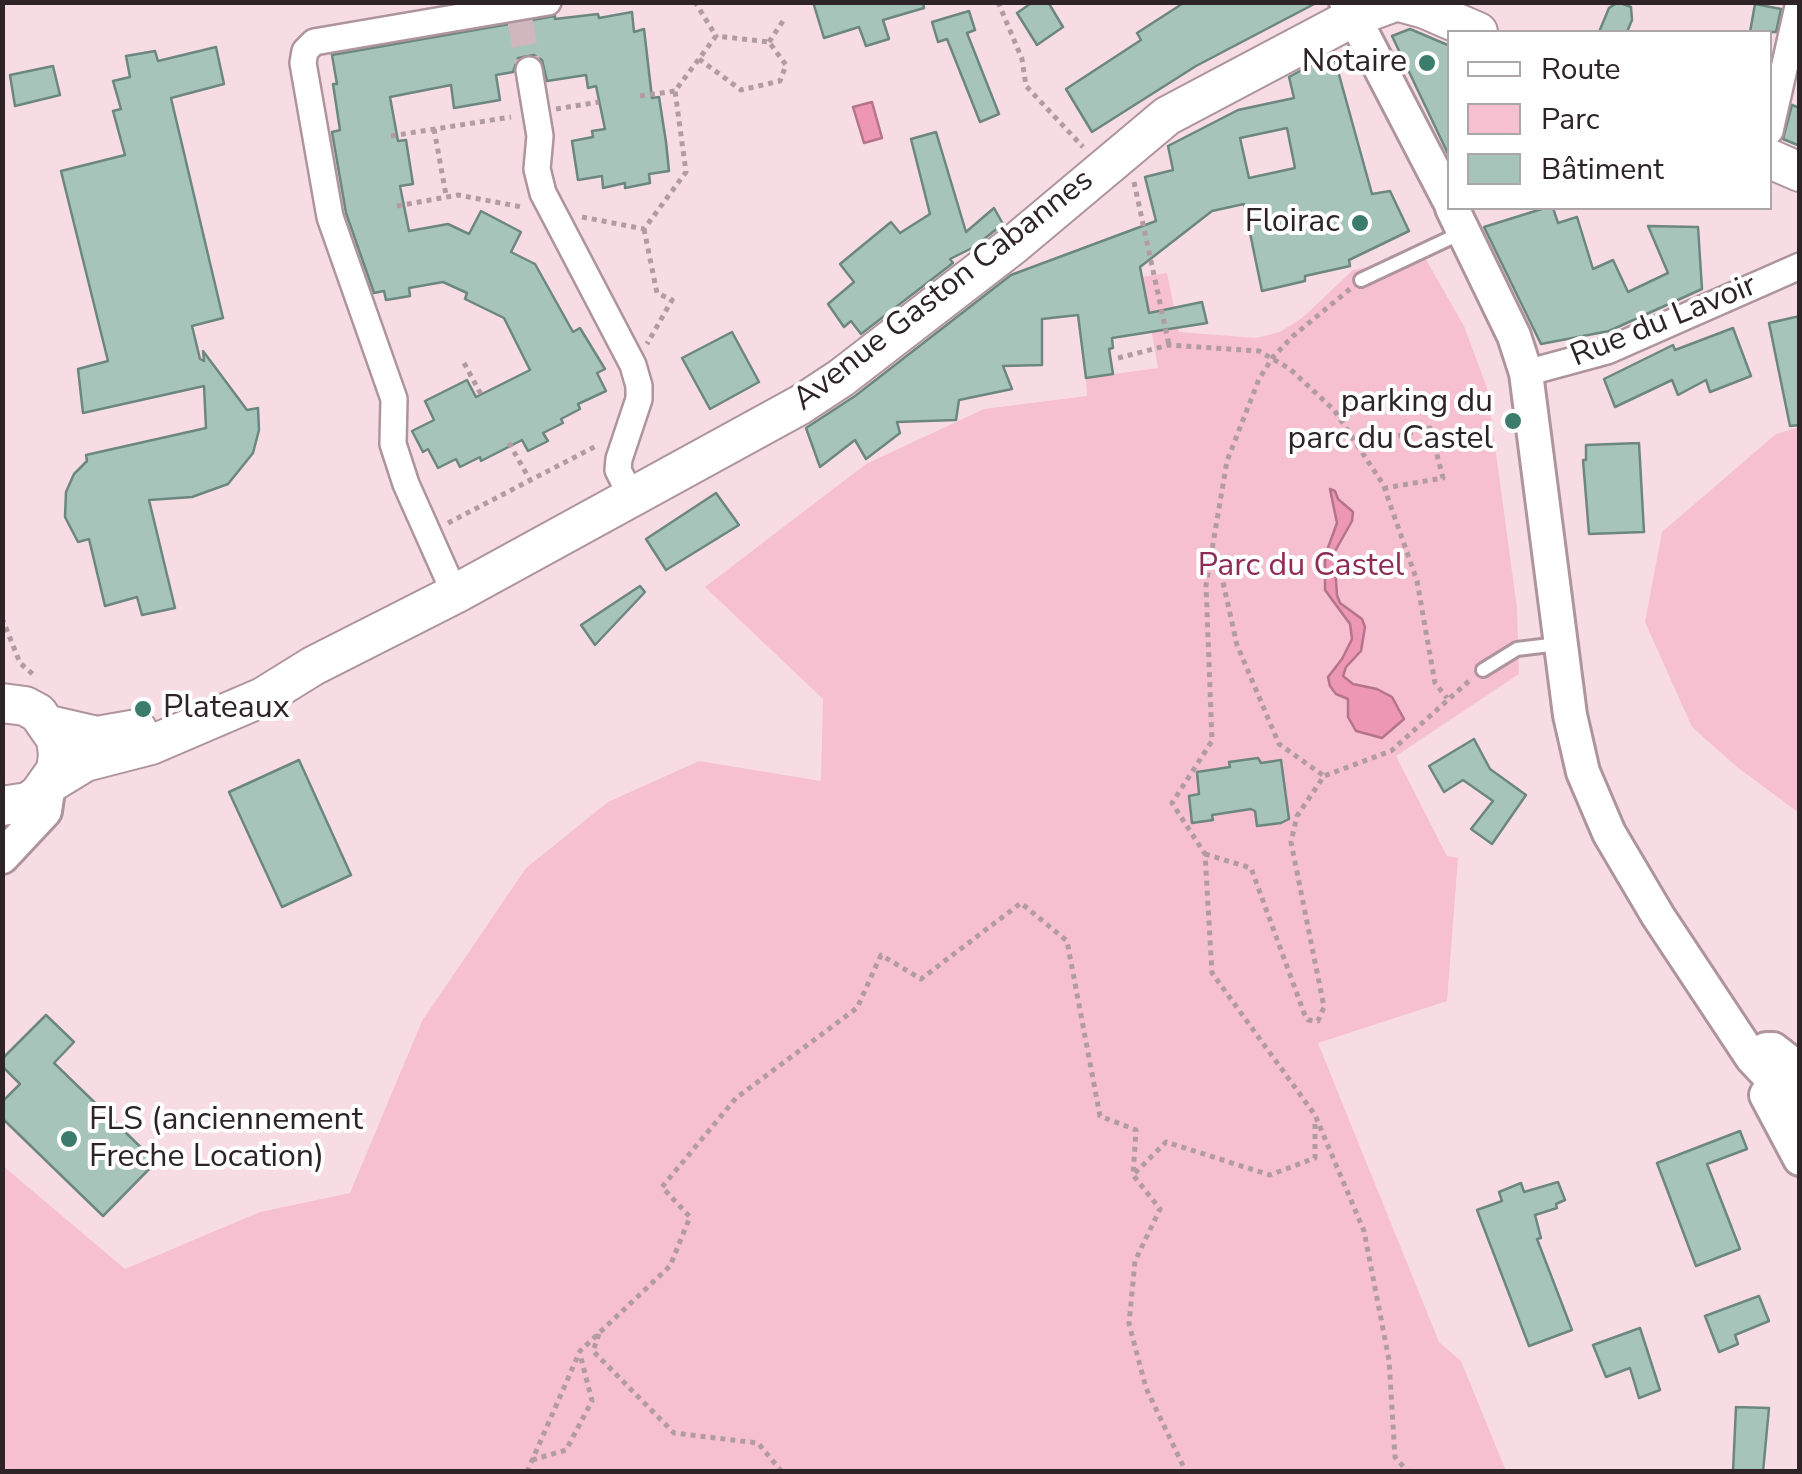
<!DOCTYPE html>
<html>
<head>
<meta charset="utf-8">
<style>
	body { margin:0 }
	#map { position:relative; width:1802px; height:1474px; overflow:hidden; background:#f8dce4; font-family:"Nunito Sans",sans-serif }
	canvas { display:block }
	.frame { position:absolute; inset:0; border:5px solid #2e2427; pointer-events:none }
	.legend { position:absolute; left:1447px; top:30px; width:325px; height:180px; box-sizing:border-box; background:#fff; border:2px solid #aba7a9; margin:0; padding:12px 18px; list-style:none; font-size:30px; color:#2e2427 }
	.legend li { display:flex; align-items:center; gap:20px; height:50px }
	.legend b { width:50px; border:2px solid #aba7a9 }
</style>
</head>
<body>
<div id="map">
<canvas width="1802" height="1474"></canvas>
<div class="frame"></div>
<ul class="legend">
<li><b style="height:12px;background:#fff"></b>Route</li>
<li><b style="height:28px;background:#f6c0d1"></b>Parc</li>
<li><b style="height:28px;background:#a7c4bb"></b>Bâtiment</li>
</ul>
</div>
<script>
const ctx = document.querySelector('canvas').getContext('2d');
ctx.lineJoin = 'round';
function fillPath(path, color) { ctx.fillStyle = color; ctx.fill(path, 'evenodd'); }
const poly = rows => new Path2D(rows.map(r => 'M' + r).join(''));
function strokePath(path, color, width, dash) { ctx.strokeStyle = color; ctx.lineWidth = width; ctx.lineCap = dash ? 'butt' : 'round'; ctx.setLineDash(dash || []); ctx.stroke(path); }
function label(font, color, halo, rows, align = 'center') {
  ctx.font = font + ' "Nunito Sans",sans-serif'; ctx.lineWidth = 8; ctx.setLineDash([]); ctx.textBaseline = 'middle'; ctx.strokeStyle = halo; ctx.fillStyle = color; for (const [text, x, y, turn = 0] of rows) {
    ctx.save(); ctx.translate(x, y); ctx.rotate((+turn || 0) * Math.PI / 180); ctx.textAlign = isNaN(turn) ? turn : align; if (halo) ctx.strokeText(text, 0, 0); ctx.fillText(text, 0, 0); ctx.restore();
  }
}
const green = poly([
	[1417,244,1464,326,1487,388,1517,608,1519,674,1396,756,1447,856,1458,858,1447,1001,1318,1043,1439,1342,1461,1361,1506,1471,3,1471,2,1165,125,1269,260,1212,350,1193,422,1021,526,868,608,802,699,761,821,781,823,699,705,587,866,464,984,409,1087,396,1086,378,1158,368,1142,277,1167,273,1179,332,1256,338,1280,332,1302,318,1353,270,1387,263],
	[1799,427,1800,427,1799,813,1737,767,1692,727,1645,622,1662,532,1776,434]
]);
const water = poly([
	[872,102,882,138,864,143,853,107,872,102],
	[1330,489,1335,491,1338,499,1353,512,1352,521,1334,553,1337,595,1340,603,1362,619,1365,627,1361,651,1346,667,1343,676,1353,684,1377,689,1392,697,1404,719,1382,738,1356,731,1348,717,1348,699,1336,694,1330,686,1328,677,1342,659,1352,639,1350,624,1325,590,1325,556,1337,523,1330,489]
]);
const building = poly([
	[813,2,923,2,924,8,883,20,889,39,866,46,859,27,824,38,813,2],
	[1033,2,1048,2,1063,27,1037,45,1017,13,1033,2],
	[1185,2,1318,2,1196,66,1092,132,1066,89,1141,40,1137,33,1185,2],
	[1618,2,1631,7,1632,20,1627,32,1599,32,1609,8,1618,2],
	[1755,4,1781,9,1776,32,1750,32,1755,4],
	[969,11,975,30,967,33,999,114,980,122,947,39,938,42,932,22,969,11],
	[632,12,634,32,644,29,652,98,659,97,666,142,669,171,649,174,650,183,625,188,625,183,603,188,602,176,578,180,572,141,593,137,592,131,605,129,596,86,588,88,586,75,547,81,542,60,534,55,518,58,513,72,496,75,500,100,454,108,451,85,390,97,398,141,406,140,413,184,400,186,409,231,448,224,469,234,481,211,521,232,511,252,535,264,573,332,580,328,605,369,597,373,606,391,578,404,580,409,561,419,563,423,543,433,548,441,528,451,522,440,481,461,480,457,460,467,456,459,438,468,428,449,423,452,412,431,434,420,425,401,467,380,476,397,530,370,504,318,465,299,467,293,443,282,409,288,410,296,386,300,384,291,374,293,346,213,332,132,340,130,333,84,337,84,332,55,555,16,555,19,598,14,599,18,632,12],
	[1410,29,1450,46,1450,158,1392,36,1410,29],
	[216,47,224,84,171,98,223,318,192,326,200,359,204,361,203,351,247,410,258,408,259,430,253,453,228,484,192,497,149,500,175,608,142,615,137,597,105,606,89,539,78,542,65,517,66,492,74,474,87,461,86,455,206,428,204,386,83,413,78,369,108,361,61,171,125,155,113,111,121,109,113,81,130,77,126,56,155,51,158,61,216,47],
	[1333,53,1372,194,1390,191,1409,231,1349,260,1350,266,1305,276,1305,281,1262,291,1244,204,1212,211,1140,267,1149,313,1202,302,1207,323,1112,338,1113,348,1109,349,1113,374,1086,378,1078,315,1042,319,1042,365,1003,366,1012,389,959,400,956,420,897,422,900,433,866,459,855,440,820,467,806,428,855,396,1011,275,1156,221,1145,177,1173,170,1168,146,1238,110,1294,98,1289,77,1333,53],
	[1287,128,1295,168,1249,178,1240,138,1287,128],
	[53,66,60,95,15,106,10,75,53,66],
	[1792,105,1800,108,1800,146,1783,139,1792,105],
	[936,132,966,232,994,208,1003,224,974,247,950,259,953,263,861,334,851,321,844,327,828,304,854,282,840,264,891,222,900,233,930,214,911,139,936,132],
	[1545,208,1553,208,1558,223,1577,217,1593,269,1613,260,1628,292,1668,273,1648,226,1698,227,1702,289,1609,331,1541,344,1484,227,1545,208],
	[1800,316,1800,425,1790,426,1769,323,1800,316],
	[1733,328,1751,376,1710,392,1706,380,1678,395,1672,380,1615,407,1604,379,1673,345,1675,350,1733,328],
	[732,332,759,382,710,409,682,358,732,332],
	[1639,443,1644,532,1589,534,1583,460,1586,460,1586,445,1639,443],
	[716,493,739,525,666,570,646,539,716,493],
	[640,586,645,592,595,645,581,625,640,586],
	[1474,739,1490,769,1526,795,1492,844,1471,829,1493,801,1463,780,1444,792,1429,766,1474,739],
	[1258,758,1261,763,1281,760,1289,819,1281,823,1257,826,1255,811,1251,809,1212,815,1213,820,1192,823,1189,796,1199,794,1197,772,1230,767,1229,762,1258,758],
	[299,760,351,875,282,907,229,792,299,760],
	[46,1015,74,1042,54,1063,156,1162,103,1216,2,1118,2,1102,20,1084,2,1066,2,1059,46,1015],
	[1740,1131,1747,1149,1707,1164,1740,1249,1696,1266,1657,1163,1740,1131],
	[1558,1182,1565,1200,1556,1204,1557,1208,1535,1215,1541,1238,1537,1239,1572,1330,1529,1346,1477,1210,1502,1201,1499,1192,1521,1183,1524,1192,1558,1182],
	[1759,1296,1769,1321,1735,1335,1738,1344,1719,1352,1705,1316,1759,1296],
	[1640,1328,1660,1390,1639,1398,1630,1368,1606,1377,1593,1345,1640,1328],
	[1736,1407,1769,1408,1763,1472,1733,1472,1736,1407]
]);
const minorTunnel = poly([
	[520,21,529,70]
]);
const path = poly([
	[998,2,1022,59,1026,86,1083,147],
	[769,42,783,21],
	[699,59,741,90,780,81,786,65,769,42,716,36],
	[640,96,675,91],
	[556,109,599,102],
	[434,129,446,195],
	[391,136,511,117],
	[1134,182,1169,345],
	[397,206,458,195,522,207],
	[582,217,644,229,686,172,675,91,716,36,695,2],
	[644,229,657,293,672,300,647,344],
	[1350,289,1293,336,1273,357,1259,379,1227,461,1206,585,1212,741,1172,803,1205,854,1212,973,1315,1115,1364,1231,1389,1360,1395,1457,1408,1472],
	[1118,358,1169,345,1259,351,1290,369,1334,410,1383,484,1417,581,1435,683,1447,698],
	[464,363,483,398],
	[509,443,530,480],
	[1362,451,1374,442,1430,428,1443,478,1385,488],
	[448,523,598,445],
	[1208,563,1219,564,1237,645,1279,744,1324,776],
	[2,618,20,663,35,676],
	[1205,854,1251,868,1304,1013,1308,1020,1318,1021,1324,1007,1291,842,1297,816,1324,776,1391,751,1469,681],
	[1135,1173,1166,1142,1270,1175,1315,1158,1315,1120],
	[599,1334,593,1351,674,1433,758,1443,782,1472],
	[532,1460,566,1450,592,1401,580,1354],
	[527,1472,580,1351,670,1266,690,1217,662,1187,736,1098,857,1008,881,955,921,979,1021,903,1067,941,1100,1116,1136,1130,1133,1175,1160,1209,1135,1261,1129,1324,1146,1388,1186,1472]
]);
const service = poly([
	[1361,280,1461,233],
	[1483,670,1517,649,1558,644]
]);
const minor = poly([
	[529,70,540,136,537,169,543,193,633,365,639,386,639,399,619,459,618,470,632,498],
	[1770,131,1799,2],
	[1526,373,1607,351,1800,266],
	[455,594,406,484,393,444,394,399,330,217,303,63,305,51,314,42,548,2]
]);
const tertiary = poly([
	[1346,2,1450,202],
	[1452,208,1514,336,1526,373,1570,715,1583,772,1609,833,1658,916,1752,1058,1786,1094,1800,1117],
	[2,857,45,811,49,784],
	[1752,1058,1766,1049,1773,1049,1800,1070],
	[1766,1095,1800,1159]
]);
const secondary = poly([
	[1399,2,1425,9,1478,32],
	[1770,159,1800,172],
	[2,703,25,706,38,713,56,739,58,755,56,770,39,794,28,802,2,806],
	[49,725,97,736,137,729],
	[49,784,85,762,151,745,263,697,313,666,455,594,800,405,841,378,1012,246,1167,116,1354,17,1395,2]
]);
const markers = [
	[1427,63,10,"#3b7c6c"],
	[1360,223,10,"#3b7c6c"],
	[1513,421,10,"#3b7c6c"],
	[143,709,10,"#3b7c6c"],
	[69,1139,10,"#3b7c6c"]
];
const poiNames = [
	["Notaire",1407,63],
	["Floirac",1340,223],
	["parking du",1493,403],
	["parc du Castel",1493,440],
	["Plateaux",163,709,"left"],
	["FLS (anciennement",89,1121,"left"],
	["Freche Location)",89,1158,"left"]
];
const streetNames = [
	["Avenue Gaston Cabannes",944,291,-38],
	["Rue du Lavoir",1664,322,-22]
];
const parkNames = [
	["Parc du Castel",1301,567]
];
fillPath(green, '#f6c0d1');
fillPath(water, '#ee97b5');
strokePath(water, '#b4748a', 2.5);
fillPath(building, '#a7c4bb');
strokePath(building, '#6c877f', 2.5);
strokePath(minorTunnel, '#d0b7be', 25, [25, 12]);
strokePath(service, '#ae949c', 18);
strokePath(minor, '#ae949c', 30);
strokePath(tertiary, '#ae949c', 38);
strokePath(secondary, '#ae949c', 42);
strokePath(path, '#b29ca2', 5, [5, 5]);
strokePath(service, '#fff', 12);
strokePath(minor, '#fff', 25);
strokePath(tertiary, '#fff', 32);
strokePath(secondary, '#fff', 38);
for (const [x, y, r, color] of markers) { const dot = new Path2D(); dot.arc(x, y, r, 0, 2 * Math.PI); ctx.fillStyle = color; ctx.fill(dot); strokePath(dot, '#fff', 4); }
label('32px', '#2e2427', '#fff', poiNames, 'right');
label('32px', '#2e2427', '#fff', streetNames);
label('32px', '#8e2a56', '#fff', parkNames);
</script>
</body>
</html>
